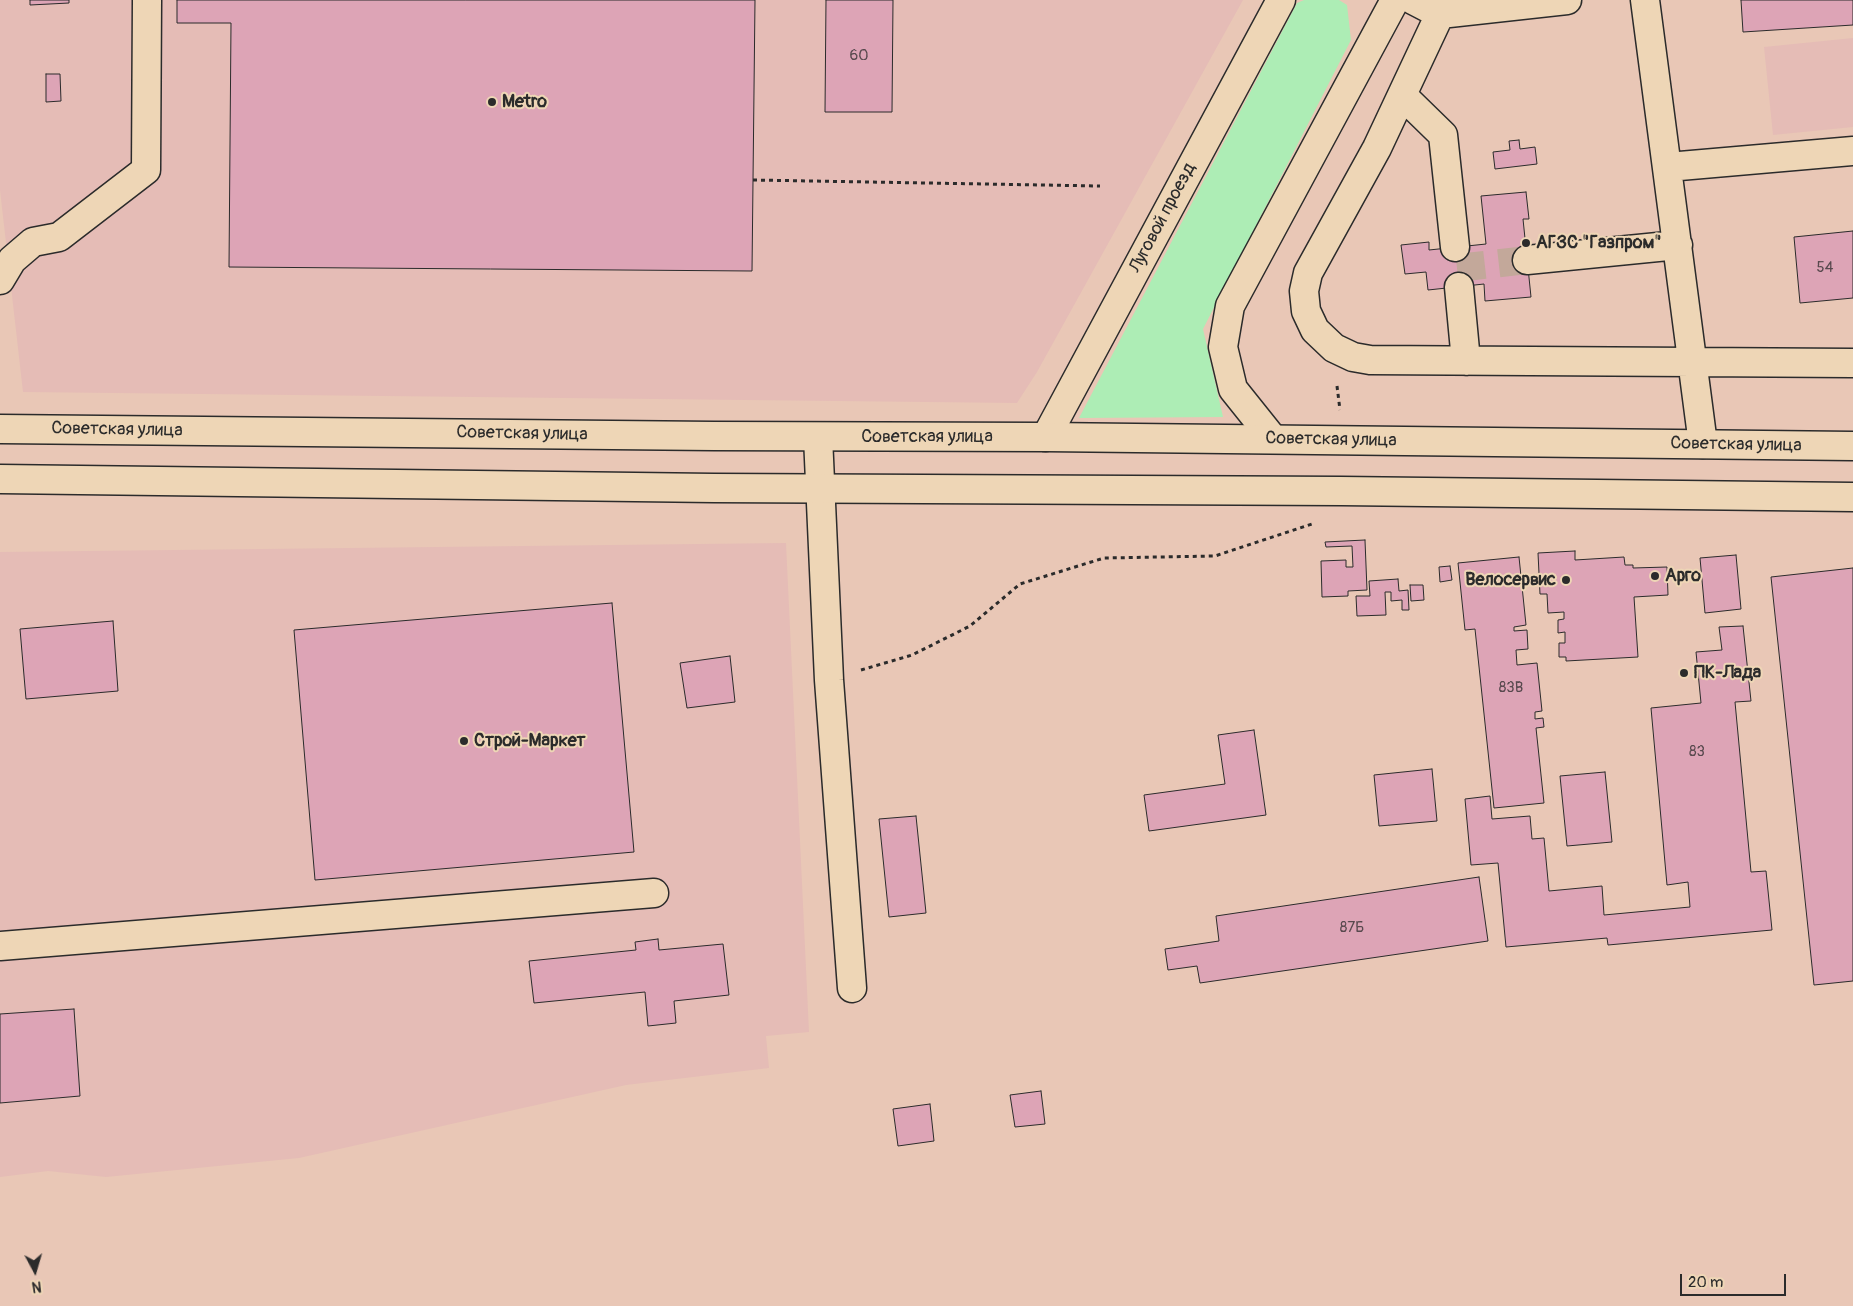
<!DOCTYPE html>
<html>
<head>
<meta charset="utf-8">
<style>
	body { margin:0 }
	#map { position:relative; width:1853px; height:1306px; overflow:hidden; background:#e9c7b6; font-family:Pangolin,sans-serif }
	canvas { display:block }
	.north { position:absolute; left:10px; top:1246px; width:50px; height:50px; -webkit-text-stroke:4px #eed6b6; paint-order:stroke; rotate:174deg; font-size:14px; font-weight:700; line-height:20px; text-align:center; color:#2b2b2b }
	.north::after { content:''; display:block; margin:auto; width:18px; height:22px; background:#2b2b2b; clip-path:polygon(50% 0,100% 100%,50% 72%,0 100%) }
	.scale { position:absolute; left:1680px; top:1274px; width:106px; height:22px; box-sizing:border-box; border:2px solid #2b2b2b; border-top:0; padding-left:6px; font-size:15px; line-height:18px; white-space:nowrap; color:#2b2b2b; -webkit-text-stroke:4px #eed6b6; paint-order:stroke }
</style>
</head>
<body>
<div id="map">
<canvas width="1853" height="1306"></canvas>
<div class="north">N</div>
<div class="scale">20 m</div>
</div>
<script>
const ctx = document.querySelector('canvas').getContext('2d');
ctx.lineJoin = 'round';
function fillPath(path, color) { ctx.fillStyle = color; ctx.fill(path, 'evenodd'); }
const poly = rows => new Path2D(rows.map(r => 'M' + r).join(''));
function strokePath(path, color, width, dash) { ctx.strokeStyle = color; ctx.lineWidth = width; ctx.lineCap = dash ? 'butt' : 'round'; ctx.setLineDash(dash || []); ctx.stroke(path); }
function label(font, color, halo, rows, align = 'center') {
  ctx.font = font + ' Pangolin,sans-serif'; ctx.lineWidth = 4; ctx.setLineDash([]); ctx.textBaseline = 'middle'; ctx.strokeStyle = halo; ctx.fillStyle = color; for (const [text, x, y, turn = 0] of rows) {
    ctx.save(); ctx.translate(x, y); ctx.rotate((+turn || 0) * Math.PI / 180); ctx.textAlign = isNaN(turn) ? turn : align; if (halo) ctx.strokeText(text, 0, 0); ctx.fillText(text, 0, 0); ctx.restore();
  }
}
const built = poly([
	[0,0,1243,0,1037,372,1017,403,23,392,0,190],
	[1853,38,1853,127,1773,135,1764,47],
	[786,543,809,1032,766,1036,769,1068,626,1085,299,1158,106,1177,48,1171,0,1177,0,552]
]);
const green = poly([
	[1304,0,1339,0,1347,5,1351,40,1203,329,1223,417,1079,418,1297,3]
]);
const building = poly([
	[30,0,69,0,69,3,30,5,30,0],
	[177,0,755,0,752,271,229,267,231,23,177,23,177,0],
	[826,0,893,0,892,112,825,112,826,0],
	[1741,0,1853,0,1853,25,1743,32,1741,0],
	[46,74,60,74,61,101,46,102,46,74],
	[1519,140,1520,149,1535,147,1537,164,1495,169,1493,152,1510,150,1509,141,1519,140],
	[1526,192,1529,219,1523,219,1531,297,1485,301,1484,284,1428,290,1426,272,1405,274,1401,245,1429,242,1429,250,1486,244,1481,196,1526,192],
	[1853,231,1853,298,1800,303,1794,237,1853,231],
	[1365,540,1367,590,1348,591,1348,596,1322,597,1321,561,1346,560,1346,567,1353,567,1352,546,1326,547,1325,542,1365,540],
	[1575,551,1575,560,1624,557,1625,565,1633,565,1633,568,1667,567,1668,595,1634,597,1638,657,1566,661,1566,657,1559,657,1559,643,1565,643,1565,632,1558,633,1558,620,1564,619,1564,612,1548,613,1547,594,1540,594,1538,553,1575,551],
	[1736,555,1741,609,1705,613,1700,558,1736,555],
	[1519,557,1526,625,1514,627,1514,631,1527,630,1528,649,1516,650,1517,665,1537,663,1542,711,1535,712,1535,719,1543,718,1544,727,1536,728,1544,803,1494,808,1475,629,1465,630,1458,563,1519,557],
	[1450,566,1452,580,1440,582,1439,567,1450,566],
	[1853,568,1853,981,1814,985,1771,577,1853,568],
	[1398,579,1399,591,1408,590,1409,610,1402,610,1402,600,1391,601,1391,592,1385,592,1386,615,1357,616,1356,596,1370,596,1369,581,1398,579],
	[1410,585,1423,585,1424,600,1411,601,1410,585],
	[612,603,634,852,315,880,294,630,612,603],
	[113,621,118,691,26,699,20,629,113,621],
	[1743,626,1751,701,1735,702,1751,872,1766,871,1772,930,1608,945,1607,938,1506,947,1498,863,1471,865,1465,799,1490,796,1492,819,1530,816,1532,839,1544,838,1549,891,1602,886,1604,915,1690,907,1688,882,1667,885,1651,708,1701,703,1696,652,1722,650,1719,627,1743,626],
	[730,656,735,702,687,708,680,663,730,656],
	[1254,730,1266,815,1149,831,1144,795,1225,784,1218,735,1254,730],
	[1432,769,1437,821,1379,826,1374,775,1432,769],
	[1605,772,1612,842,1567,846,1560,776,1605,772],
	[916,816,926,913,889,917,879,819,916,816],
	[1479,877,1488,941,1200,983,1197,966,1168,970,1165,949,1219,941,1216,916,1479,877],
	[658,939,659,950,723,944,729,995,674,1001,676,1023,648,1026,645,992,534,1003,529,961,636,950,635,942,658,939],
	[74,1009,80,1096,0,1103,0,1014,74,1009],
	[1041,1091,1045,1124,1015,1127,1010,1095,1041,1091],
	[930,1104,934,1141,898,1146,893,1109,930,1104]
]);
const minorTunnel = poly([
	[1457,268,1527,260]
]);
const path = poly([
	[753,180,1100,186],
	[1337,386,1340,410],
	[861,670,912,655,970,626,1020,584,1104,558,1215,556,1312,524]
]);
const minor = poly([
	[1413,0,1440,14,1567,0],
	[1645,0,1703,444],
	[1440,14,1377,148,1308,273,1304,291,1306,311,1315,330,1334,348,1353,357,1370,360,1853,363],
	[1402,95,1443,135,1455,247],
	[1668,167,1853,151],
	[1527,260,1678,245],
	[0,280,12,260,33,242,59,237,146,170,147,0],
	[1459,287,1466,361],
	[818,437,829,680,852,988],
	[1046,437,1281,0],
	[1273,439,1233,389,1223,347,1230,306,1395,0],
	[0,946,654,893]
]);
const major = poly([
	[0,429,714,436,1046,437,1853,446],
	[0,479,714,488,1341,491,1853,497]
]);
const markers = [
	[492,102,5,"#2b2b2b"],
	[1526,243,5,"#2b2b2b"],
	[1655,576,5,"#2b2b2b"],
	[1566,580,5,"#2b2b2b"],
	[1684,673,5,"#2b2b2b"],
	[464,741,5,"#2b2b2b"]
];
const numberNames = [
	["60",859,56],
	["54",1825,268],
	["83В",1511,688],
	["83",1697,752],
	["87Б",1352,928]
];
const poiNames = [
	["Metro",502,102],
	["АГЗС \"Газпром\"",1536,243],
	["Арго",1665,576],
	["Велосервис",1556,580,"right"],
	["ПК-Лада",1694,673],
	["Строй-Маркет",474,741]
];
const streetNames = [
	["Луговой проезд",1163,218,-62],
	["Советская улица",117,430,1],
	["Советская улица",522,434,1],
	["Советская улица",927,437],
	["Советская улица",1331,440,1],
	["Советская улица",1736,445,1]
];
fillPath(built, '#e5bcb6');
fillPath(green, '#adedb5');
fillPath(building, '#dda4b6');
strokePath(building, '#2b2b2b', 1);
strokePath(minorTunnel, '#c3a89a', 28, [28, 14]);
strokePath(minor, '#2b2b2b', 31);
strokePath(major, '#2b2b2b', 31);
strokePath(path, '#2b2b2b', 3, [4, 4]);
strokePath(minor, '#eed6b6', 28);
strokePath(major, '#eed6b6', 28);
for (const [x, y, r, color] of markers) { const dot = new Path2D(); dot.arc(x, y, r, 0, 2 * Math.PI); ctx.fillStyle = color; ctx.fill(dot); strokePath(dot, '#eed6b6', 2); }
label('15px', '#58494e', null, numberNames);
label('bold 18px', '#2b2b2b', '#eed6b6', poiNames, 'left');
label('18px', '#2b2b2b', '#eed6b6', streetNames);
</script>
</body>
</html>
